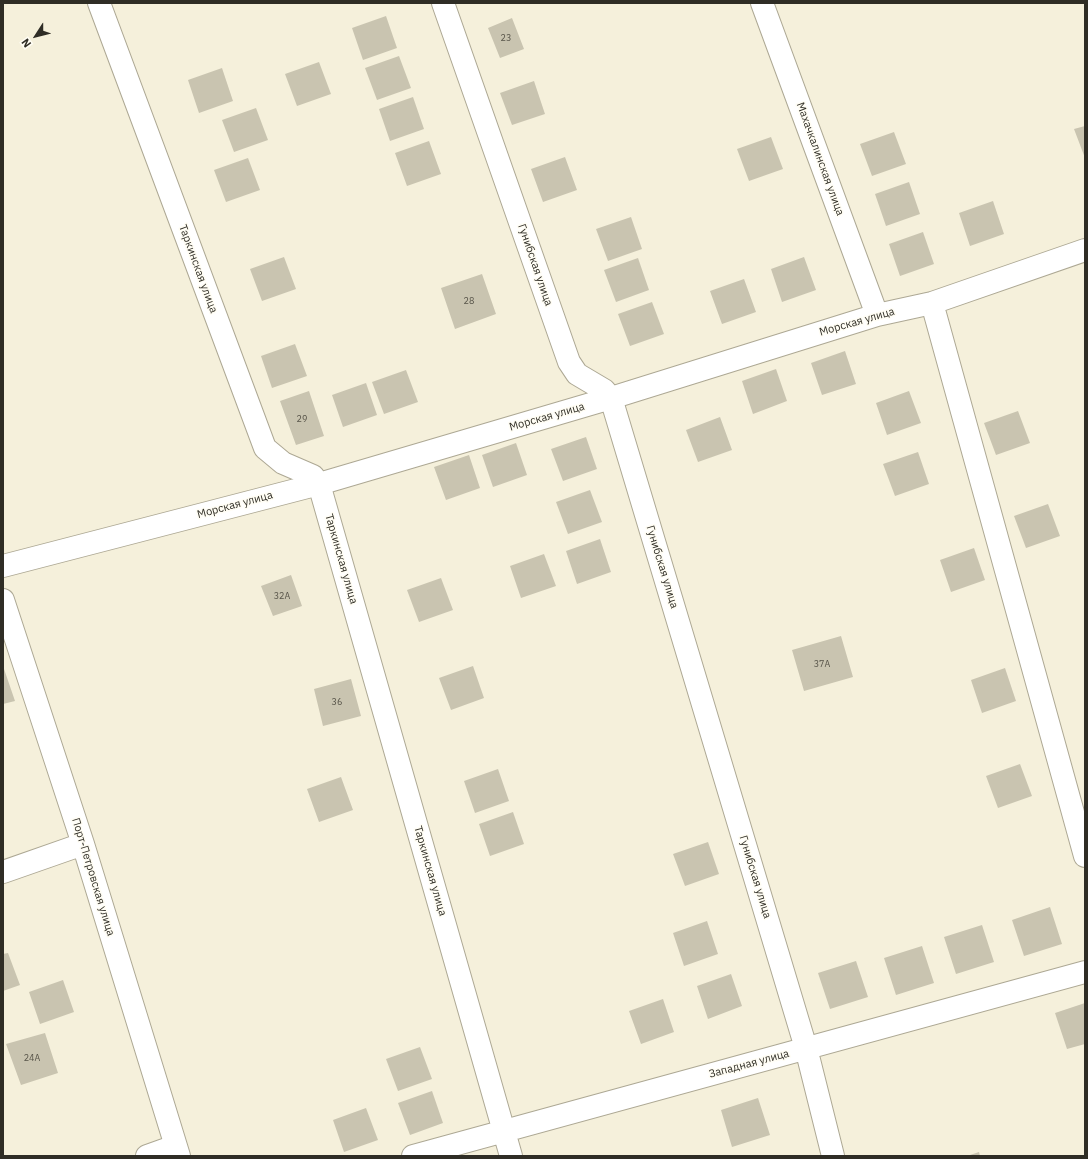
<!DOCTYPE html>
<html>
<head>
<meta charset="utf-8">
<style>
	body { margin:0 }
	#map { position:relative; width:1088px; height:1159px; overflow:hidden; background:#f5f0db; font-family:"IBM Plex Sans",sans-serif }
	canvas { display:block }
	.frame { position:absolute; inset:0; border:4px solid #2f2d25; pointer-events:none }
	.north { position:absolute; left:16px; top:16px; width:40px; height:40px; -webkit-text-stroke:3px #fffdf4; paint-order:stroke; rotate:234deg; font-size:11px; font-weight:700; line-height:16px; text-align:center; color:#2f2d25 }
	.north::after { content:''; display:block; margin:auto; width:14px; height:18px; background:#2f2d25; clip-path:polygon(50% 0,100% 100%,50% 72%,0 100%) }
</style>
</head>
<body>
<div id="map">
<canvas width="1088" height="1159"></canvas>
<div class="frame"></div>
<div class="north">N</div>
</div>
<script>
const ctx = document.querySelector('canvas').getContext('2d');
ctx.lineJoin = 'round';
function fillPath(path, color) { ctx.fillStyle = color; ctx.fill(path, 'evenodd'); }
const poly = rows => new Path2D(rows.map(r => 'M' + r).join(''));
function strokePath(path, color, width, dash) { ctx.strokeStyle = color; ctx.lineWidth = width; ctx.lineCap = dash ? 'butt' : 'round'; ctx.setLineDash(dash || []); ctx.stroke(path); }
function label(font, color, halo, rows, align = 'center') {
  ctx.font = font + ' "IBM Plex Sans",sans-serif'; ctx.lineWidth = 3; ctx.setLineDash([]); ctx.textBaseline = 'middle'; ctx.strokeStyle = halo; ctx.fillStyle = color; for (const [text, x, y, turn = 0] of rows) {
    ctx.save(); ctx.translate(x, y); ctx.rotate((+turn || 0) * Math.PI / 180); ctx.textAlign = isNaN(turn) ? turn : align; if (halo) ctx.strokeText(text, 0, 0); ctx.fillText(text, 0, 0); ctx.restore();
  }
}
const building = poly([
	[386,16,397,48,363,60,352,28],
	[512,18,524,49,500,58,488,28],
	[399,56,411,88,377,100,365,68],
	[319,62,331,94,297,106,285,74],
	[222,68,233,101,199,113,188,80],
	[534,81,545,114,512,125,500,93],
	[413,97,424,129,390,141,379,109],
	[256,108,268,140,234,152,222,120],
	[1085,126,1085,158,1074,129],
	[894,132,906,164,872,176,860,144],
	[771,137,783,169,749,181,737,149],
	[429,141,441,174,407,186,395,153],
	[565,157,577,190,543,202,531,169],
	[248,158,260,190,226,202,214,170],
	[909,182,920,214,886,226,875,194],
	[993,201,1004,234,970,246,959,213],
	[631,217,642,249,608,261,596,229],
	[923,232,934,264,900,276,889,244],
	[284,257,296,289,262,301,250,269],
	[804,257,816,290,782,302,771,269],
	[638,258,649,290,616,302,604,270],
	[482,274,496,314,455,329,441,288],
	[744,279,756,312,722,324,710,291],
	[652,302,664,334,630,346,618,314],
	[295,344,307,376,272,388,261,356],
	[845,351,856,384,822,395,811,363],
	[776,369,787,401,753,414,742,381],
	[406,370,418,402,384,414,372,382],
	[366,383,377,415,343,427,332,395],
	[309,391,324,436,296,445,280,401],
	[909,391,921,423,887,435,876,403],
	[1018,411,1030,443,996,455,984,423],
	[720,417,732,450,698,462,686,430],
	[586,437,597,469,563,481,551,449],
	[516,443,527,475,493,487,482,455],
	[918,452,929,484,895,496,883,464],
	[469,455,480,488,446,500,434,467],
	[590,490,602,522,568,534,556,502],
	[1048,504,1060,536,1026,548,1014,516],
	[600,539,611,572,577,584,566,551],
	[974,548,985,580,951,592,940,560],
	[544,554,556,586,521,598,510,566],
	[291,575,302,606,273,616,261,586],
	[441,578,453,610,419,622,407,590],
	[841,636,853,677,804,691,792,650],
	[3,666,15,701,3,704],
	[473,666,484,698,451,710,439,678],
	[1005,668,1016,701,982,713,971,680],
	[351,679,361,716,323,726,314,689],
	[1020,764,1032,796,998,808,986,776],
	[498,769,509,801,475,813,464,781],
	[341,777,353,810,319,822,307,789],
	[513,812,524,844,490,856,479,824],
	[708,842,719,874,685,886,673,854],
	[1050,907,1062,944,1024,956,1012,920],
	[707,921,718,954,684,966,673,933],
	[982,925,994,962,956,974,944,937],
	[922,946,934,983,896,995,884,958],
	[8,953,20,985,3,991,3,954],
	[856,961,868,997,830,1009,818,973],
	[731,974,742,1006,708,1019,697,986],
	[63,980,74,1012,40,1024,29,992],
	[663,999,674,1032,641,1044,629,1011],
	[1085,1003,1085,1044,1067,1049,1055,1013],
	[45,1033,58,1073,21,1085,6,1044],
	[420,1047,432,1079,398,1091,386,1059],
	[432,1091,443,1123,410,1135,398,1103],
	[758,1098,770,1135,732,1147,721,1110],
	[366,1108,378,1140,344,1152,333,1120],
	[979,1152,980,1156,967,1156]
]);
const minor = poly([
	[99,3,265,448,283,463,313,476,319,484,511,1156],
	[443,3,569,362,577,374,604,390,611,398,806,1048,833,1156],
	[762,3,877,315],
	[932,303,1085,856],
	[3,566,319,484,611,398,877,315,932,303,1085,250],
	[3,600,83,844,179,1156],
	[3,872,83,844],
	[147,1156,175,1146],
	[413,1156,1085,972]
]);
const numberNames = [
	["23",506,38],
	["28",469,301],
	["29",302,419],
	["32А",282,596],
	["37А",822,664],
	["36",337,702],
	["24А",32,1058]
];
const streetNames = [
	["Махачкалинская улица",820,159,70],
	["Гунибская улица",535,265,71],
	["Таркинская улица",198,269,70],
	["Морская улица",857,322,-16],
	["Морская улица",547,417,-16],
	["Морская улица",235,505,-15],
	["Таркинская улица",341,559,74],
	["Гунибская улица",662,567,73],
	["Таркинская улица",430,871,74],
	["Порт-Петровская улица",93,877,73],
	["Гунибская улица",755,877,73],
	["Западная улица",749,1064,-15]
];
fillPath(building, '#c9c4b0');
strokePath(minor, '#ada894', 24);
strokePath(minor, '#fff', 22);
label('9px', '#565348', null, numberNames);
label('11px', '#2f2d25', '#fffdf4', streetNames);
</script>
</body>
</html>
